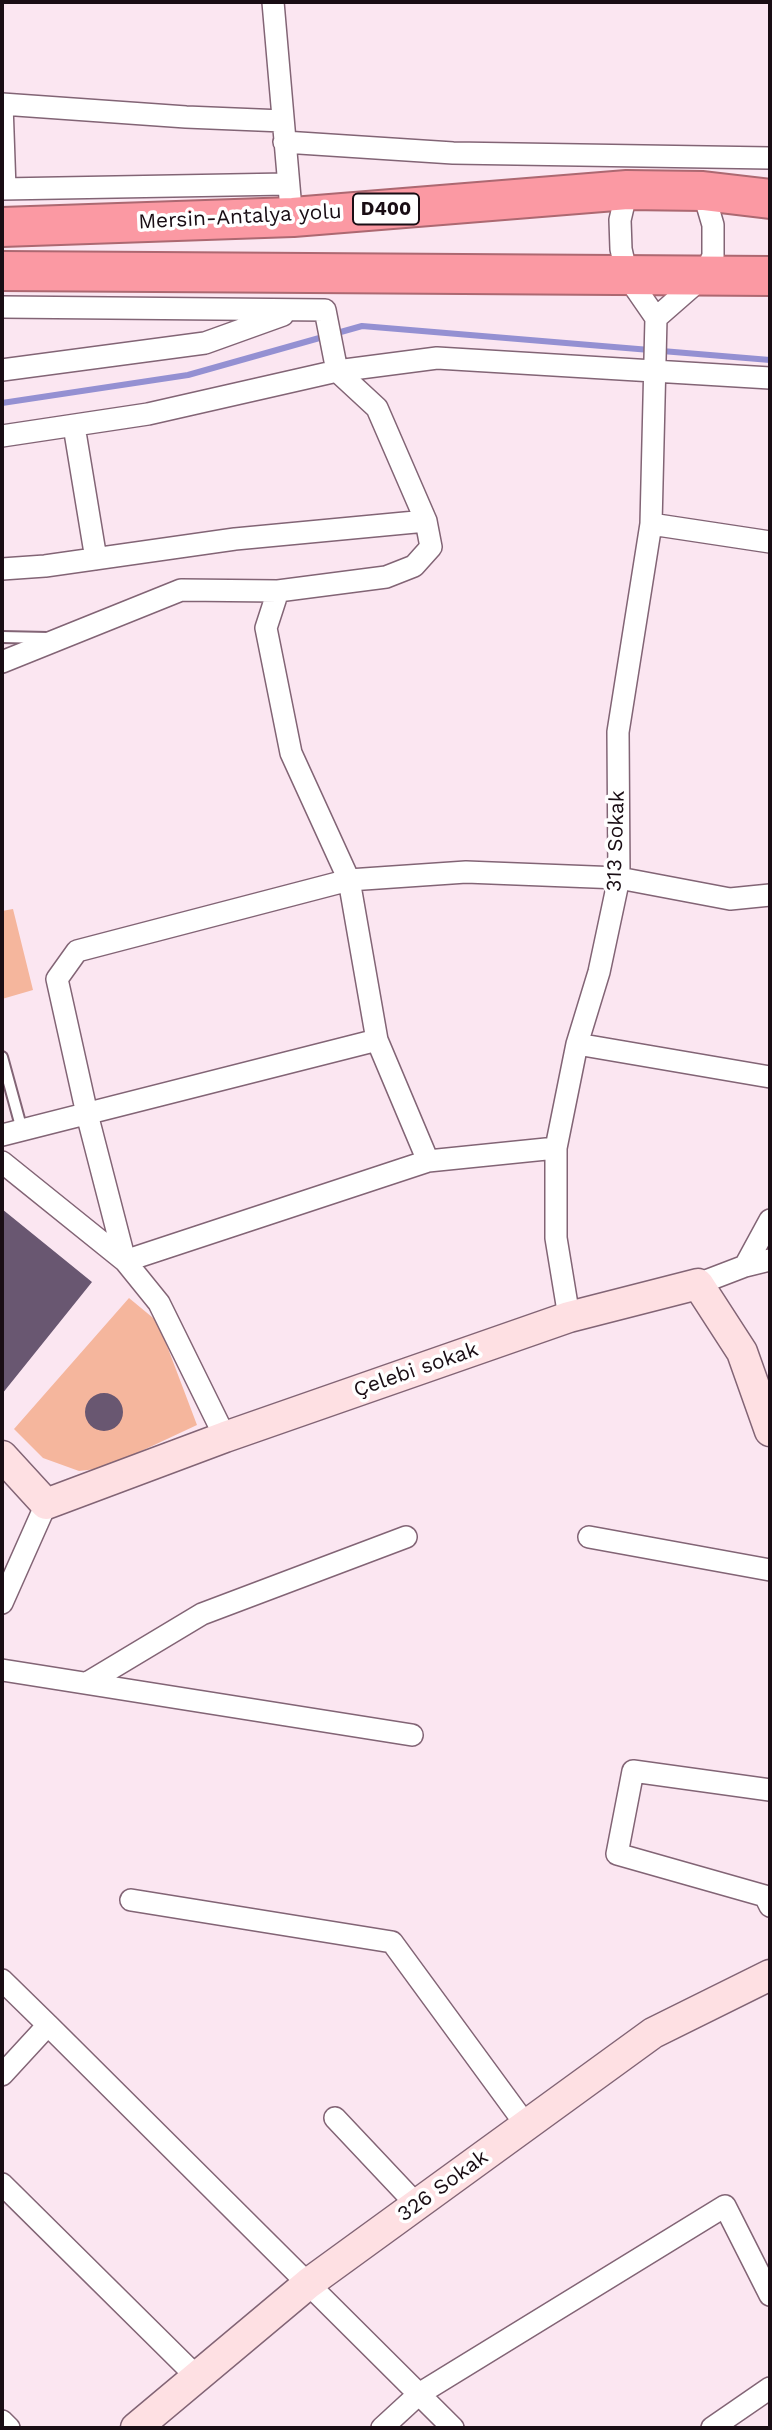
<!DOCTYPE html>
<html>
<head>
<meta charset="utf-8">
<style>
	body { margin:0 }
	#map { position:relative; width:772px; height:2430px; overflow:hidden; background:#fbe6f1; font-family:"Work Sans",sans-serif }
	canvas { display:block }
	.frame { position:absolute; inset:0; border:4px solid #190d14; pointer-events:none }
</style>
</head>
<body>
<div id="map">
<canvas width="772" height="2430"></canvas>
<div class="frame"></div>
</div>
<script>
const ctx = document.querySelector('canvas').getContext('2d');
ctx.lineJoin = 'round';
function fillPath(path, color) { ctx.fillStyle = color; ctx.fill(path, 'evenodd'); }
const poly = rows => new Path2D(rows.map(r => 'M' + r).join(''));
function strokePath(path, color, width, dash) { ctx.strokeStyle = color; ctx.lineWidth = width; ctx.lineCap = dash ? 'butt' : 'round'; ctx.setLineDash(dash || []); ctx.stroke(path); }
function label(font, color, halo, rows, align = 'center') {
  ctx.font = font + ' "Work Sans",sans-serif'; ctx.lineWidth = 7; ctx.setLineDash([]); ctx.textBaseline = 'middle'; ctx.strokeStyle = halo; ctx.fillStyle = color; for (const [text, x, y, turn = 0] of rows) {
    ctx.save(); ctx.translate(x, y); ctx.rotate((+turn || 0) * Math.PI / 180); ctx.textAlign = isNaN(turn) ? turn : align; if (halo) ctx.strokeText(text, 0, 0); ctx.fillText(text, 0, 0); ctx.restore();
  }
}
const green = poly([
	[13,909,33,990,2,999,2,911],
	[129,1298,158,1322,197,1425,105,1468,79,1471,43,1458,14,1429]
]);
const stream = poly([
	[2,403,188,375,362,326,770,360]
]);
const building = poly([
	[2,1209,92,1282,2,1394],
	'85 1412a19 19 0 1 1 38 0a19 19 0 1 1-38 0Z'
]);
const lane = poly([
	[2,637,48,638],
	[2,1057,22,1130]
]);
const street = poly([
	[273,2,290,198],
	[284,142,453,153,770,158],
	[2,189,287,184],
	[5,189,2,104,186,117,283,121],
	[2,307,325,310,337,371,377,408,426,521,431,547,414,566,386,577,278,591,181,590,2,662],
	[656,318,704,276,713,256,713,225,703,191],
	[2,370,205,343,283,315],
	[74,426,96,559],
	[2,436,148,414,337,371,437,358,770,378],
	[651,524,770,542],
	[2,569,45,566,235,539,426,521],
	[278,591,266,628,291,753,349,880,377,1040,428,1161,556,1148],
	[577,1044,770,1077],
	[2,1135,377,1040],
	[428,1161,125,1261,87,1114,57,979,77,951,349,880,466,872,619,878,730,899,770,895],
	[2,1162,125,1261,159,1303,225,1437],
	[745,1266,770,1260],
	[698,1284,745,1266,770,1220],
	[569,1317,556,1238,556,1148,577,1044,599,972,619,878,618,732,651,524,656,318,627,276,621,249,620,220,627,190],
	[589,1537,770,1570],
	[2,1603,46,1504],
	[2,1670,412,1735],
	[87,1683,202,1614,406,1537],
	[770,1790,633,1771,617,1854,765,1896,770,1906],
	[131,1900,392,1942,526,2125],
	[2,1980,48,2025,2,2075],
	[48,2025,453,2428],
	[335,2118,417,2205],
	[2,2184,197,2377],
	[2,2421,9,2428],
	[382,2428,419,2394,725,2206,770,2295],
	[712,2428,770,2388]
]);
const secondary = poly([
	[2,1456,46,1504,225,1437,569,1317,698,1284,742,1352,770,1431],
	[136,2428,309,2283,653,2033,770,1975]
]);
const highway = poly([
	[2,227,293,217,627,190,703,191,770,199],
	[2,271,770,276]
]);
const shields = [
	[386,209,66]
];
const shieldNames = [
	["D400",386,209]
];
const streetNames = [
	["Mersin-Antalya yolu",240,217,-3],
	["313 Sokak",616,841,-88],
	["Çelebi sokak",416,1370,-19],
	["326 Sokak",443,2186,-36]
];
fillPath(green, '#f5b69d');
strokePath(stream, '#9490d2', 6);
fillPath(building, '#695771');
strokePath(lane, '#826475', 14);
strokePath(street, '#826475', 24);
strokePath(secondary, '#826475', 33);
strokePath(highway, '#ac6871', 42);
strokePath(lane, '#fff', 10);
strokePath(street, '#fff', 21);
strokePath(secondary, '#fee0e3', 30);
strokePath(highway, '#fb99a3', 38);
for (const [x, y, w] of shields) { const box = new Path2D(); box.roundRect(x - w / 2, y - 15.5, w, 31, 5); ctx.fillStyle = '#fff'; ctx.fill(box); strokePath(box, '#190d14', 2); }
label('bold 19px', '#190d14', null, shieldNames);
label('21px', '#190d14', '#fff', streetNames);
</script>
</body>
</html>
